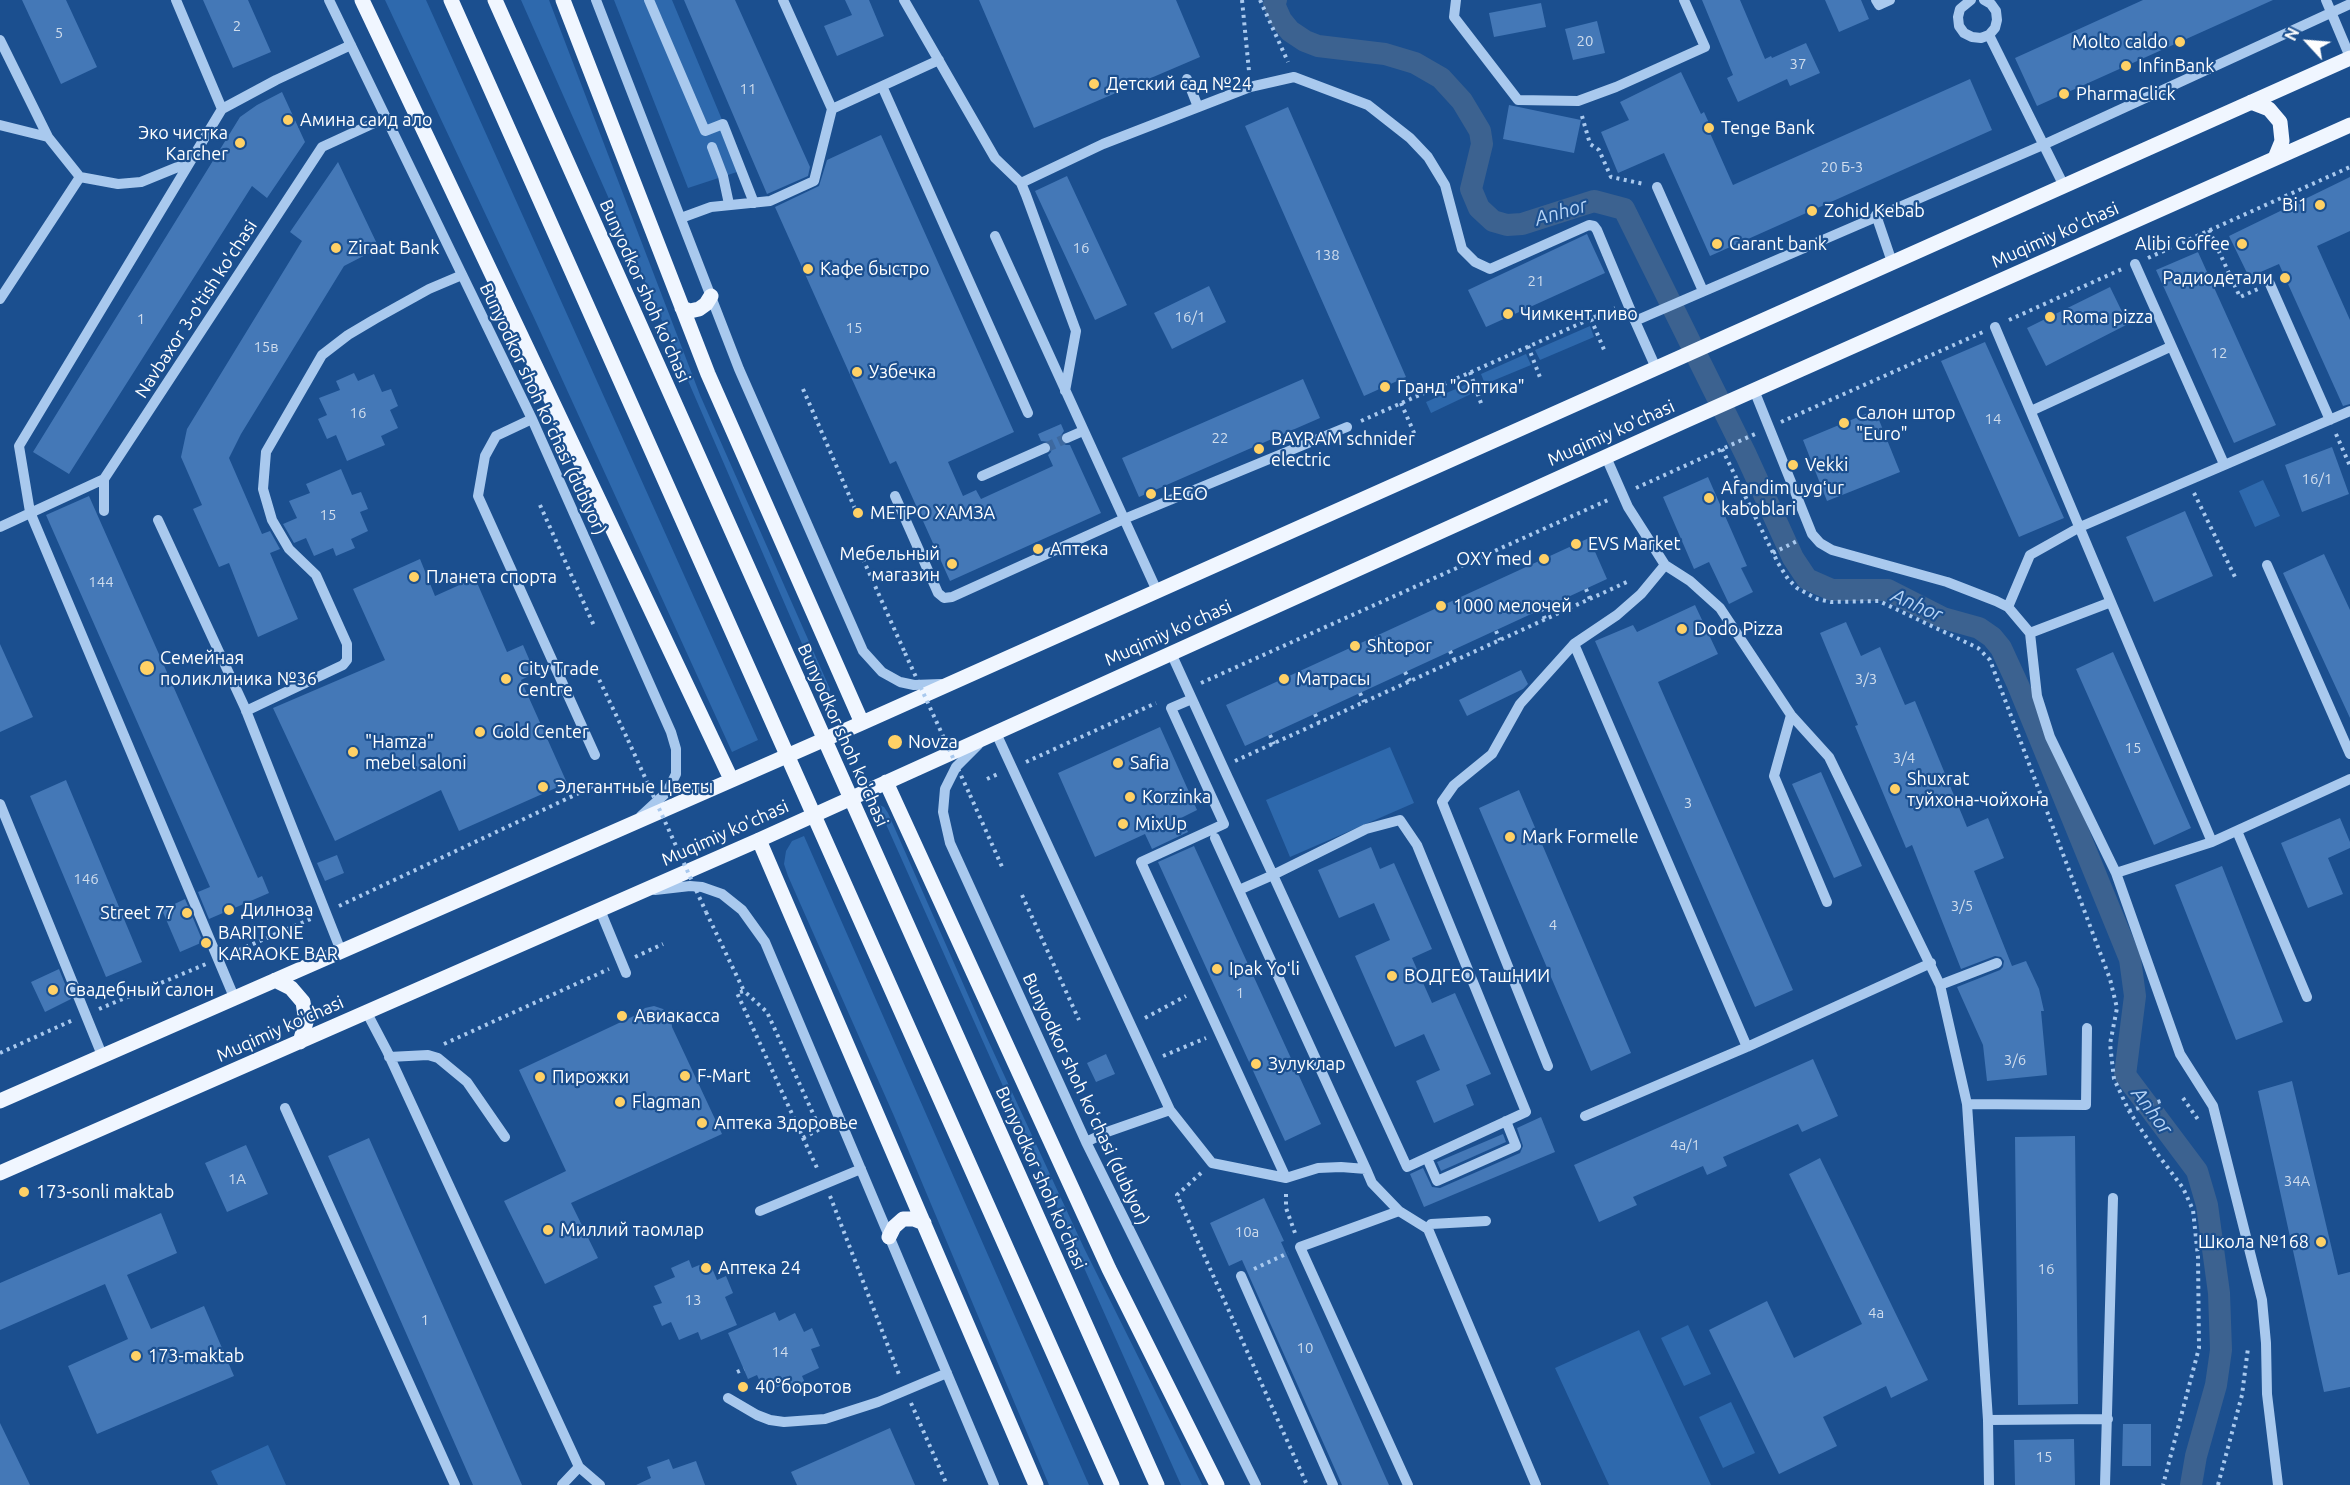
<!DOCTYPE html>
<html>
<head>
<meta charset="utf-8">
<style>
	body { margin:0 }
	#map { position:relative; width:2350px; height:1485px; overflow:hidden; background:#1b4f8f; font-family:Ubuntu,sans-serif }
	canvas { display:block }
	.north { position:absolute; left:2278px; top:12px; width:60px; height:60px; -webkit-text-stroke:4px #1b4f8f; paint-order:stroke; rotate:296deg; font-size:16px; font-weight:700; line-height:24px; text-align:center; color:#fff }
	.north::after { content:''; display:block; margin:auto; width:21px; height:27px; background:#fff; clip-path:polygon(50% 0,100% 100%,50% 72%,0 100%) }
</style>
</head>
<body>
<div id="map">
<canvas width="2350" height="1485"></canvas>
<div class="north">N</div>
</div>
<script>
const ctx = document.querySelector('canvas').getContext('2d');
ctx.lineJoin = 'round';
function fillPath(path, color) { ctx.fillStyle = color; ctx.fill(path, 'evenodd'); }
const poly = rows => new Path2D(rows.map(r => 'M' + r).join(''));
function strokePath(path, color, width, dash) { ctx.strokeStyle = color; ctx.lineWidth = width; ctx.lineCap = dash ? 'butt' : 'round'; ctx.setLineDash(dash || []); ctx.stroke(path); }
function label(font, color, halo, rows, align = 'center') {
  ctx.font = font + ' Ubuntu,sans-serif'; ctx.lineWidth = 4.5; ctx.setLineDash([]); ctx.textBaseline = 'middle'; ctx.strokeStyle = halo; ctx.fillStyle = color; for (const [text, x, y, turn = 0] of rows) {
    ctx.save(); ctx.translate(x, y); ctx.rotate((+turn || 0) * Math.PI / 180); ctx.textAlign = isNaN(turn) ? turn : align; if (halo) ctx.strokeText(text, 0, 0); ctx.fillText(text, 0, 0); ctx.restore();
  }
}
const green = poly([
	[385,0,426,0,758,740,732,752,536,322],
	[521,0,549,0,700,395,830,689,829,706,617,217],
	[614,0,672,0,743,170,688,188],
	[1590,326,1594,337,1540,360,1535,350],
	[1526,354,1531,365,1485,384,1481,374],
	[1467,384,1471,394,1431,413,1426,402],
	[2263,480,2280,516,2255,527,2239,491],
	[1390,747,1414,803,1290,857,1266,800],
	[877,804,884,807,888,813,987,1038,1084,1248,1202,1485,1181,1485],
	[804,836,1089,1485,1049,1485,894,1116,788,876,784,864,786,851,792,841],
	[1688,1325,1711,1374,1684,1386,1661,1338],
	[1639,1330,1711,1485,1609,1485,1555,1368],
	[1731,1402,1755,1453,1723,1468,1699,1417],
	[268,1445,286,1485,218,1485,211,1471]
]);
const canal = poly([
	[1276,0,1274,4,1281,20,1290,31,1305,41,1318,46,1385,54,1415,63,1441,78,1462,101,1480,131,1482,144,1471,189,1479,208,1493,221,1507,225,1522,224,1594,201,1624,209,1746,455,1793,558,1807,579,1832,590,1888,590,1943,618,1979,628,1992,637,2001,648,2018,685,2130,959,2135,996,2125,1075,2197,1171,2207,1205,2219,1293,2221,1350,2216,1385,2196,1456,2191,1485]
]);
const building = poly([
	[22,0,66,0,97,67,61,84],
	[203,0,248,0,271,52,233,68],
	[684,0,735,0,810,167,808,176,767,194],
	[845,0,869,0,884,36,837,56,824,26,852,15],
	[979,0,1176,0,1200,57,1034,128],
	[1702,0,1740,0,1765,59,1771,56,1772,58,1806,43,1820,73,1790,86,1787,79,1738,102,1727,78,1733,75],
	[1825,0,1861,0,1869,19,1839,32],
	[2143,0,2273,0,2037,106,2015,58],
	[1541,3,1546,27,1494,37,1489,13],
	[1597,21,1605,53,1573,60,1565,29],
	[1681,72,1701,114,1704,112,1713,132,1710,133,1733,185,1970,79,1992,130,1710,256,1664,153,1618,173,1601,132,1629,120,1620,102],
	[282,92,305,142,267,198,252,186,69,474,33,452,240,117,257,105],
	[1509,105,1581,120,1574,153,1503,139],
	[1288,107,1406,377,1364,396,1245,126],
	[881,135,1014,432,948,462,963,496,976,490,981,499,1053,466,1048,455,1051,452,1052,446,1049,442,1041,441,1038,434,1061,424,1064,431,1060,437,1060,442,1066,445,1070,445,1101,513,950,581,896,461,890,464,775,207,819,186,827,160],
	[338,162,379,248,344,266,241,434,229,458,262,534,270,531,280,549,270,553,298,619,258,637,229,563,219,567,193,509,202,505,181,457,187,429,302,241,290,232],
	[1067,176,1127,305,1095,320,1035,191],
	[2350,177,2350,231,2317,246,2350,320,2350,404,2343,406,2279,264,2249,277,2229,236],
	[1587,234,1605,273,1486,327,1468,290],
	[2198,252,2276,425,2234,443,2156,270],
	[1209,286,1226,322,1172,349,1154,313],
	[2110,287,2128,324,2046,366,2027,328],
	[1985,342,2064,518,2019,537,1941,361],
	[354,373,358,381,374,374,382,392,391,389,398,406,390,410,398,428,381,436,385,445,347,461,336,435,327,439,318,419,327,415,319,398,340,390,336,381],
	[1303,379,1320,418,1139,497,1122,458],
	[1875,410,1900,472,1827,501,1803,440],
	[2332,447,2349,494,2302,512,2285,465],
	[341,469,352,495,361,492,368,509,360,512,368,531,351,539,355,548,336,556,333,548,314,556,306,538,294,543,283,524,297,518,289,501,310,493,306,484],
	[1708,477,1747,566,1741,568,1753,592,1729,604,1709,562,1694,569,1663,497],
	[89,496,258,878,262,876,269,893,209,919,198,892,210,887,46,515],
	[2185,511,2213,576,2154,602,2126,537],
	[1589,538,1607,579,1245,746,1226,705],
	[2324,554,2350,610,2350,718,2283,573],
	[420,559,435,596,475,578,507,652,523,645,535,673,521,680,567,783,459,831,441,790,335,841,273,708,385,660,353,589],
	[1695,605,1718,654,1658,682,1793,990,1755,1007,1595,641,1633,625,1637,632],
	[1846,622,1861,656,1880,647,1905,705,1915,701,1967,827,1988,818,2004,858,1974,871,2012,966,2026,961,2039,989,2044,1011,2041,1011,2047,1075,1987,1081,1983,1045,1957,987,2000,970,2003,967,2004,961,2001,957,1995,956,1961,969,1912,845,1906,848,1855,726,1858,725,1820,633],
	[0,644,33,717,0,732],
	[2113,652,2191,828,2154,845,2076,669],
	[1521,670,1528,684,1523,689,1467,716,1459,700],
	[1160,727,1197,810,1181,818,1188,832,1152,849,1145,834,1095,857,1058,773],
	[1821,772,1862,866,1834,878,1792,784],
	[66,780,142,962,106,977,30,796],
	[1519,790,1631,1053,1591,1071,1479,808],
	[2340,818,2350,842,2350,848,2328,858,2343,894,2308,908,2281,843],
	[1194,846,1321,1124,1285,1141,1158,862],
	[1371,847,1380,869,1394,863,1432,949,1412,958,1432,1003,1455,993,1491,1074,1466,1085,1474,1105,1434,1123,1416,1081,1440,1070,1424,1034,1395,1047,1355,956,1390,940,1374,903,1339,918,1318,870],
	[337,855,344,873,325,881,317,863],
	[2222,866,2283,1022,2236,1040,2175,885],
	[185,899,203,942,180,952,162,910],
	[59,969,71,999,45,1012,31,982],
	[654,1006,663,1009,671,1017,672,1027,722,1134,571,1203,598,1258,545,1284,504,1201,566,1171,519,1070,638,1014,645,1008],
	[1106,1054,1115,1074,1096,1082,1087,1063],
	[1813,1059,1838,1116,1802,1132,1798,1124,1723,1157,1727,1166,1707,1175,1703,1166,1633,1197,1637,1205,1599,1222,1574,1165],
	[2292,1081,2338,1275,2350,1272,2350,1387,2324,1392,2258,1091],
	[1541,1117,1555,1152,1424,1207,1410,1174,1423,1168,1432,1187,1440,1188,1520,1153,1523,1146,1517,1128],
	[1503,1134,1506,1142,1441,1171,1437,1162],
	[2075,1136,2078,1404,2018,1405,2015,1137],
	[369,1138,522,1485,473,1485,328,1156],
	[246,1145,268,1194,227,1212,205,1163],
	[1820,1158,1928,1380,1891,1398,1886,1386,1823,1417,1837,1446,1779,1474,1709,1330,1767,1301,1794,1358,1862,1324,1789,1174],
	[1264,1198,1284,1241,1281,1242,1389,1485,1342,1485,1242,1260,1229,1266,1210,1223],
	[161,1213,177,1253,127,1275,151,1329,204,1306,234,1376,97,1434,68,1366,128,1339,105,1284,0,1330,0,1283],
	[689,1260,692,1268,709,1261,717,1280,726,1276,733,1293,725,1297,737,1325,701,1340,698,1332,679,1340,671,1322,662,1326,653,1306,662,1303,654,1286,675,1277,671,1268],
	[775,1312,779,1321,795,1313,804,1332,812,1328,820,1346,811,1349,819,1368,802,1376,806,1385,788,1393,784,1384,765,1393,757,1375,748,1379,728,1333],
	[0,1423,30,1485,0,1485],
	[2123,1424,2151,1424,2151,1466,2122,1466],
	[890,1428,915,1485,797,1485,791,1472],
	[2074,1439,2075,1485,2015,1485,2014,1440],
	[669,1459,673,1469,696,1461,705,1485,636,1485,651,1478,647,1467]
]);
const minorTunnel = poly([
	[1045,448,1067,438]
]);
const path = poly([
	[1242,0,1249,71],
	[1260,0,1288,62],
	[1582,116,1590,144,1599,150,1611,177,1644,184],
	[2209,230,2240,297,2258,289],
	[2148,258,2350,167],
	[1591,319,1605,352],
	[2009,320,2122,269],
	[1528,346,1541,380],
	[1470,372,1482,406],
	[803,389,859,518],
	[1401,403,1415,435],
	[1361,421,1615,308],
	[1781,422,1983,332],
	[2336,434,2350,466],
	[1722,449,1778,563,1788,579,1797,588,1817,599,1831,602,1879,601,1978,648,1990,660,2110,979,2117,1008,2110,1044,2114,1079,2129,1111,2156,1152,2183,1188,2193,1210,2198,1257,2199,1348,2163,1485],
	[1636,488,1755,434],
	[2194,493,2236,579],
	[540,505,595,628],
	[1773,553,1799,540],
	[863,559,905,653],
	[1586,589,1590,599],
	[1541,609,1545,619],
	[1496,631,1500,640],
	[1450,651,1455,661],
	[1405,672,1410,681],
	[596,673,628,740],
	[1201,683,1608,500],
	[1360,693,1364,702],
	[1315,714,1319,723],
	[1270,735,1274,744],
	[1235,761,1629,581],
	[1026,762,1156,703],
	[987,779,1000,773],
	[970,795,1003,869],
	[1022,895,1079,1020],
	[339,906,596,785],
	[706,912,744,991],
	[232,953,313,918],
	[635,957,663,944],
	[99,1009,206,964],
	[1145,1018,1186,996],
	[444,1044,609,969],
	[0,1053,73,1020],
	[1163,1056,1206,1038],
	[2183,1098,2199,1121],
	[2129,1111,2164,1100],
	[803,1138,820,1129,767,1012,744,991,737,993,803,1138,818,1170],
	[1201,1173,1177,1195,1307,1485],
	[1286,1194,1286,1208,1295,1233],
	[830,1196,900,1377],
	[1254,1269,1288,1253],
	[737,1372,744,1369],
	[911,1403,947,1485],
	[2218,1485,2242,1395,2248,1348]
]);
const minor = poly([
	[176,0,222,109],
	[329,0,532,419,671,732,676,749,676,774,667,792,641,816],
	[596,0,739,369,863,651,882,672,900,682,914,685,941,684],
	[649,0,705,131,723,124,754,203],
	[904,0,995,158,1021,183,1026,195,1076,331,1065,391],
	[1456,0,1454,17,1518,100,1578,101,1616,87,1705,47,1684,0],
	[1876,0,1879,5,1890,0],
	[1971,0,1960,9,1958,17,1959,26,1964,33,1972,37,1981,38,1989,35,1995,28,1997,20,1996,11,1991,4,1984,0],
	[2326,0,2350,57],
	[1989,35,2064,186],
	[0,40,48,137,80,177],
	[1187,79,1198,107],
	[882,86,1028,413],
	[832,109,939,60],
	[0,125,48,137],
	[712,147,723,176,729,204],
	[1021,183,1103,144,1250,87,1294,77,1368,105,1410,138,1428,157,1445,185,1462,249,1475,262,1490,269,1589,225,1594,226,1597,230,1635,321],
	[1657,187,1703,291],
	[1876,215,1892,262],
	[681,218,711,207,770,201,814,181,832,109,783,0],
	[995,236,1157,591],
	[2135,264,2224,464],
	[2270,284,2330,420],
	[0,299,80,177,118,184,141,182,190,162],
	[1995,327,2212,842],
	[1656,368,1635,321,2043,145,2350,4],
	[1754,390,1812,534,1820,543,1832,550,1947,582,1996,601,2008,607,2030,633,2037,696,2050,737,2116,873,2180,1054,2213,1106,2262,1300,2266,1343,2267,1394,2278,1485],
	[2031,411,2170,347],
	[532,419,496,436,485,456,478,496,595,755],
	[1067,438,1083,431],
	[1606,457,1628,507,1665,565,1690,581,1720,608,1791,715,1829,757,1940,985,1967,1104,1988,1420,1989,1485],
	[982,476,1045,448],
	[895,496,938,593,944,598,952,597,1124,519,1347,427],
	[104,511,104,479],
	[158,520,245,708,341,951],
	[0,527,104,479,322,147,385,118],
	[1665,565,1641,594,1617,615,1574,644,1747,1047],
	[2267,565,2350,754],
	[2008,607,2030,555,2080,527,2350,411],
	[2030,633,2111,602],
	[1171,653,1192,699,1223,767,1273,875,1407,1167,1526,1112,1417,845,1400,820,1366,829,1273,875,1239,890],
	[1192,699,1171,708,1224,824,1141,862,1286,1178],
	[246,711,343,665,347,660,347,644,316,575,289,549,272,520,263,489,266,452,322,355,348,335,375,319,429,289,462,275],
	[1791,715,1774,776,1827,902],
	[990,736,996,733,1170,1110],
	[978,745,956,767,945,789,943,812,950,843,1086,1142,1256,1485],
	[0,804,102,1055],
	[2237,831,2307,997],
	[1215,838,1366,1169],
	[2116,873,2212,842,2350,779],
	[655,890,690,886,702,887,722,894,742,910,765,942,994,1485],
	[600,910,626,973],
	[1940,985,1997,963],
	[234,997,30,512,19,446,222,109,276,80,351,45],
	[367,1013,387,1051,579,1467,600,1485],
	[389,1057,428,1055,438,1058,467,1082,505,1137],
	[1548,1066,1442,802,1454,785,1492,754,1520,704,1574,644],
	[1967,1104,2086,1105,2087,1028],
	[285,1108,455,1485],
	[1585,1116,1747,1047,1931,963],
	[1086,1142,1107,1132,1170,1110,1212,1163,1286,1178,1318,1168,1341,1167,1366,1169,1372,1183,1399,1211,1428,1229,1536,1485],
	[1427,1158,1437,1181,1516,1146,1506,1121],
	[760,1211,861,1169],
	[1399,1211,1300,1247,1408,1485],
	[1428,1229,1431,1224,1486,1221],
	[1241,1276,1333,1485],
	[728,1398,757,1415,770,1420,784,1422,825,1419,878,1402,947,1373],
	[1988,1420,2108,1419],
	[562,1485,579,1467],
	[2105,1485,2113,1198]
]);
const major = poly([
	[362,0,731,779],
	[563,0,708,374,862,723],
	[2251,102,2269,109,2280,122,2282,141,2275,158],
	[682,308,690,311,699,309,706,304,711,296],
	[886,782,1109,1269,1217,1485],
	[759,840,1036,1485],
	[275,980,291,988,303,1002,306,1022,300,1042],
	[0,1101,862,723,2350,58],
	[0,1173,759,840,1685,421,2350,125],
	[889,1237,894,1227,903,1219,914,1219,924,1223]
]);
const pathBridge = poly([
	[905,653,970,795],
	[628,740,706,912]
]);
const majorBridge = poly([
	[451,0,1112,1485],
	[495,0,1157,1485]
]);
const markers = [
	[2180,42,6,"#ffd166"],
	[2126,66,6,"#ffd166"],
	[1094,84,6,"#ffd166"],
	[2064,94,6,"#ffd166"],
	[288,120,6,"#ffd166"],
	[1709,128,6,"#ffd166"],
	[240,143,6,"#ffd166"],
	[2320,205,6,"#ffd166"],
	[1812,211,6,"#ffd166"],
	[1717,244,6,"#ffd166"],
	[2242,244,6,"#ffd166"],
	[336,248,6,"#ffd166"],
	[808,269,6,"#ffd166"],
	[2285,278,6,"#ffd166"],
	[1508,314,6,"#ffd166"],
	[2050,317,6,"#ffd166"],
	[857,372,6,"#ffd166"],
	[1385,387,6,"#ffd166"],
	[1844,423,6,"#ffd166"],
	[1259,449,6,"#ffd166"],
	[1793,465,6,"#ffd166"],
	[1151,494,6,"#ffd166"],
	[1709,498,6,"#ffd166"],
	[858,513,6,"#ffd166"],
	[1576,544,6,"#ffd166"],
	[1038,549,6,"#ffd166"],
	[1544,559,6,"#ffd166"],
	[952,564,6,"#ffd166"],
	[414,577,6,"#ffd166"],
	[1441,606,6,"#ffd166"],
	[1682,629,6,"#ffd166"],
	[1355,646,6,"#ffd166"],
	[147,668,8,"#ffd166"],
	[506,679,6,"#ffd166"],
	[1284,679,6,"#ffd166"],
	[480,732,6,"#ffd166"],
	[895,742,8,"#ffd166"],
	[353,752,6,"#ffd166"],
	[1118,763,6,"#ffd166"],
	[543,787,6,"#ffd166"],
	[1895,789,6,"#ffd166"],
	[1130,797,6,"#ffd166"],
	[1123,824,6,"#ffd166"],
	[1510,837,6,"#ffd166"],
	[229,910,6,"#ffd166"],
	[187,913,6,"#ffd166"],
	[206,943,6,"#ffd166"],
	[1217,969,6,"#ffd166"],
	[1392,976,6,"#ffd166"],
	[53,990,6,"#ffd166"],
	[622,1016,6,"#ffd166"],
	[1256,1064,6,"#ffd166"],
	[685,1076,6,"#ffd166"],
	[540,1077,6,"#ffd166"],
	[620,1102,6,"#ffd166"],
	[702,1123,6,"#ffd166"],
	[24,1192,6,"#ffd166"],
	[548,1230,6,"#ffd166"],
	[2321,1242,6,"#ffd166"],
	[706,1268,6,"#ffd166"],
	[136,1356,6,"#ffd166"],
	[743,1387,6,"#ffd166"]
];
const numberNames = [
	["2",237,26],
	["5",59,33],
	["20",1585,41],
	["37",1798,64],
	["11",748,89],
	["20 Б-3",1842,167],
	["16",1081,248],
	["138",1327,255],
	["21",1536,281],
	["16/1",1190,317],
	["1",141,319],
	["15",854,328],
	["15в",266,347],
	["12",2219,353],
	["16",358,413],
	["14",1993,419],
	["22",1220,438],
	["16/1",2317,479],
	["15",328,515],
	["144",101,582],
	["3/3",1866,679],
	["15",2133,748],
	["3/4",1904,758],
	["3",1688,803],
	["146",86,879],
	["3/5",1962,906],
	["4",1553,925],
	["1",1240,993],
	["3/6",2015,1060],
	["4a/1",1685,1145],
	["1A",237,1179],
	["34A",2297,1181],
	["10a",1247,1232],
	["16",2046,1269],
	["13",693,1300],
	["4a",1876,1313],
	["1",425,1320],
	["10",1305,1348],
	["14",780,1352],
	["15",2044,1457]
];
const poiNames = [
	["Molto caldo",2168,42,"right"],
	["InfinBank",2138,66],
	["Детский сад №24",1106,84],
	["PharmaClick",2076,94],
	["Амина саид ало",300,120],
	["Tenge Bank",1721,128],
	["Эко чистка",228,133,"right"],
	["Karcher",228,154,"right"],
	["Bi1",2308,205,"right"],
	["Zohid Kebab",1824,211],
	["Garant bank",1729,244],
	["Alibi Coffee",2230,244,"right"],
	["Ziraat Bank",348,248],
	["Кафе быстро",820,269],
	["Радиодетали",2273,278,"right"],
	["Чимкент пиво",1520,314],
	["Roma pizza",2062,317],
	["Узбечка",869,372],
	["Гранд \"Оптика\"",1397,387],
	["Салон штор",1856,413],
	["\"Euro\"",1856,434],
	["BAYRAM schnider",1271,439],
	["electric",1271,460],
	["Vekki",1805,465],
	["Afandim uygʻur",1721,488],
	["kaboblari",1721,509],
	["LEGO",1163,494],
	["МЕТРО ХАМЗА",870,513],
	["EVS Market",1588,544],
	["Аптека",1050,549],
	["Мебельный",940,554,"right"],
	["магазин",940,575,"right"],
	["OXY med",1532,559,"right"],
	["Планета спорта",426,577],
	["1000 мелочей",1453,606],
	["Dodo Pizza",1694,629],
	["Shtopor",1367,646],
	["Семейная",160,658],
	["поликлиника №36",160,679],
	["City Trade",518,669],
	["Centre",518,690],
	["Матрасы",1296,679],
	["Gold Center",492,732],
	["\"Hamza\"",365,742],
	["mebel saloni",365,763],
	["Novza",908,742],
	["Safia",1130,763],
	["Shuxrat",1907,779],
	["туйхона-чойхона",1907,800],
	["Элегантные Цветы",555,787],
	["Korzinka",1142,797],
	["MixUp",1135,824],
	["Mark Formelle",1522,837],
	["Дилноза",241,910],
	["Street 77",175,913,"right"],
	["BARITONE",218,933],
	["KARAOKE BAR",218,954],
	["Ipak Yoʻli",1229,969],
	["ВОДГЕО ТашНИИ",1404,976],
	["Свадебный салон",65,990],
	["Авиакасса",634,1016],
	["Зулуклар",1268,1064],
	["F-Mart",697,1076],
	["Пирожки",552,1077],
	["Flagman",632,1102],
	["Аптека Здоровье",714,1123],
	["173-sonli maktab",36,1192],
	["Миллий таомлар",560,1230],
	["Школа №168",2309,1242,"right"],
	["Аптека 24",718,1268],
	["173-maktab",148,1356],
	["40°боротов",755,1387]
];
const streetNames = [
	["Muqimiy ko'chasi",2055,235,-24],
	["Bunyodkor shoh ko'chasi",645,291,66],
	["Navbaxor 3-o'tish ko'chasi",196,309,-57],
	["Bunyodkor shoh koʻchasi (dublyor)",543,409,65],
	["Muqimiy ko'chasi",1611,433,-24],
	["Muqimiy ko'chasi",1168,633,-24],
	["Bunyodkor shoh ko'chasi",843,735,66],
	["Muqimiy ko'chasi",725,833,-24],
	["Muqimiy ko'chasi",280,1029,-24],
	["Bunyodkor shoh koʻchasi (dublyor)",1086,1099,65],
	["Bunyodkor shoh ko'chasi",1041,1178,66]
];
const waterNames = [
	["Anhor",1561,212,-16],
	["Anhor",1917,605,24],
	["Anhor",2152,1111,53]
];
fillPath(green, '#2e69ad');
strokePath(canal, '#3c6290', 22);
fillPath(building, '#4478b7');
strokePath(minorTunnel, '#3d69a0', 10, [10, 5]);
strokePath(path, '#a9c9ee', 4, [3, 4.5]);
strokePath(minor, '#a9c9ee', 10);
strokePath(major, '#f0f6ff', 15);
strokePath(pathBridge, '#a9c9ee', 4, [3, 4.5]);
strokePath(majorBridge, '#f0f6ff', 15);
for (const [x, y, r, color] of markers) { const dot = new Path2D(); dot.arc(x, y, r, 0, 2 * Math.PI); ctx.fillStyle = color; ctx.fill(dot); strokePath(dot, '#1b4f8f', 2); }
label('15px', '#d0dded', null, numberNames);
label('18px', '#fff', '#1b4f8f', poiNames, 'left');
label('18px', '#fff', '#1b4f8f', streetNames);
label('italic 20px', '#b5d3f5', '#1b4f8f', waterNames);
</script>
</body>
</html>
